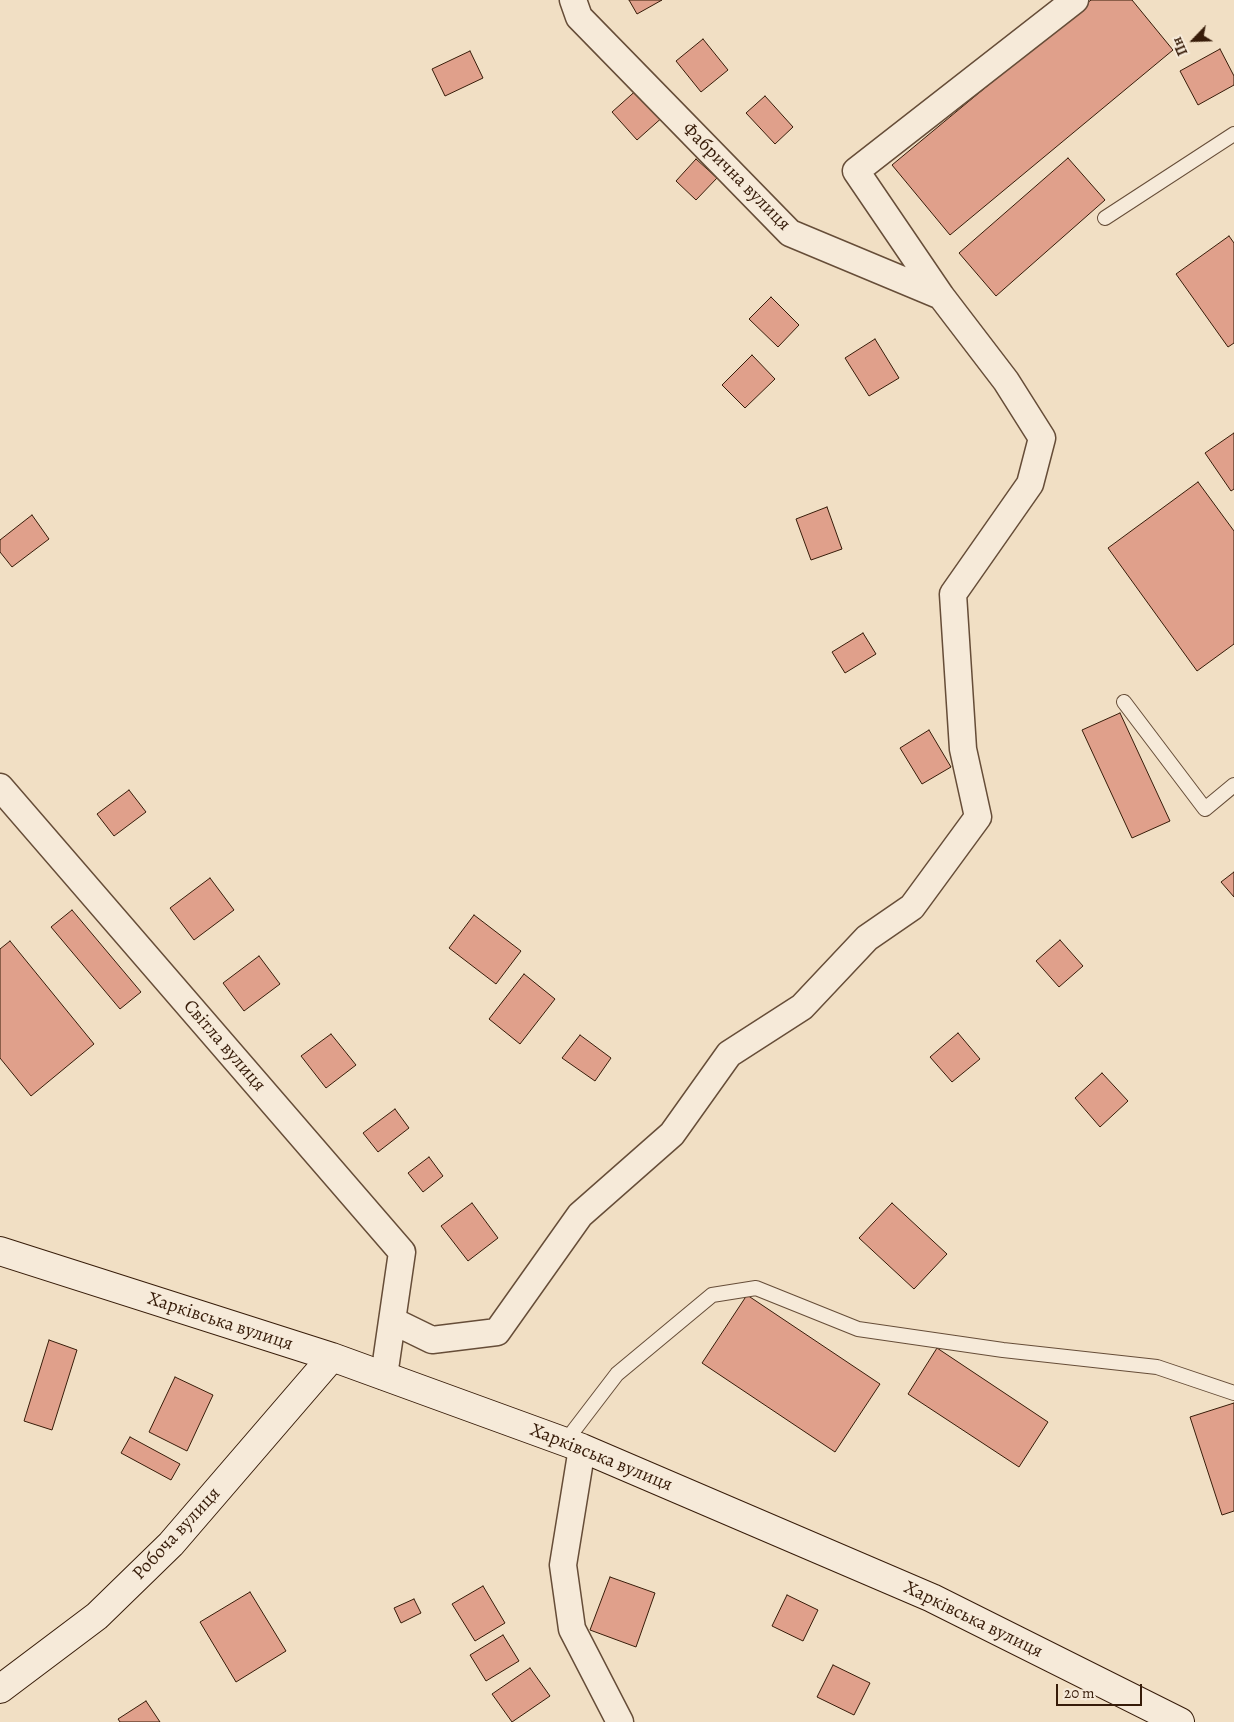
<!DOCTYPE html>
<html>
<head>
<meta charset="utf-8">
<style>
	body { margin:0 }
	#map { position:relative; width:1234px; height:1722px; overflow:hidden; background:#f1dfc4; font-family:Alegreya,serif }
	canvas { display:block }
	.north { position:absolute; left:1169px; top:15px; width:50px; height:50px; -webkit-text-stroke:4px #f6ead9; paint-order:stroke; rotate:246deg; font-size:14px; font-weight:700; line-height:20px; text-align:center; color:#371c09 }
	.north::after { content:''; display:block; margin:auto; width:18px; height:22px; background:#371c09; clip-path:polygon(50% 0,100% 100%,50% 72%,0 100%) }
	.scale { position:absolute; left:1056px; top:1684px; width:86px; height:22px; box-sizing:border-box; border:2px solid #371c09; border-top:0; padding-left:6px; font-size:15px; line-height:18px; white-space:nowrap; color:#371c09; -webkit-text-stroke:4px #f6ead9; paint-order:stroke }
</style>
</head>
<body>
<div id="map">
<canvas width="1234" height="1722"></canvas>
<div class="north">Пн</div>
<div class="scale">20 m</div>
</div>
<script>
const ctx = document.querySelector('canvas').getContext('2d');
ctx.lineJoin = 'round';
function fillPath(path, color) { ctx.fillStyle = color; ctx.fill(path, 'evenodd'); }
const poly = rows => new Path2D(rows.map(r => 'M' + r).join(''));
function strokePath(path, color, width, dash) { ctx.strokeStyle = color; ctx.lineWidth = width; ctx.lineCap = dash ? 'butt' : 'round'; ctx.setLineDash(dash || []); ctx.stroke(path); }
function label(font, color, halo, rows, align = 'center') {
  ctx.font = font + ' Alegreya,serif'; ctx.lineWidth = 4.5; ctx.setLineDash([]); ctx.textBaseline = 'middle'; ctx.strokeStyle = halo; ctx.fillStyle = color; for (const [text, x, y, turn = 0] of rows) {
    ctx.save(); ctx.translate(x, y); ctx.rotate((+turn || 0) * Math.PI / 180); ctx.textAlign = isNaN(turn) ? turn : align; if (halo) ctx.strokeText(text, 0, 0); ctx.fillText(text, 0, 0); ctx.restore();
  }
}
const building = poly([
	[629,0,662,0,637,14,629,0],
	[1091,0,1132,0,1173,50,950,235,892,165,1091,0],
	[703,39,728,70,701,92,676,61,703,39],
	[1220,49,1234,76,1234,85,1198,105,1180,71,1220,49],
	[470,51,483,78,445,96,432,69,470,51],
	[640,87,665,115,637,140,612,112,640,87],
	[765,96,793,127,775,144,746,113,765,96],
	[1068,158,1105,200,996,296,959,253,1068,158],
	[696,159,717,178,696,200,676,181,696,159],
	[1229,236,1234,243,1234,343,1228,347,1176,274,1229,236],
	[771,297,799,325,778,347,749,319,771,297],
	[875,339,899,378,869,396,845,358,875,339],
	[752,355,775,379,745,408,722,385,752,355],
	[1234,433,1234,489,1231,491,1205,453,1234,433],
	[1198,482,1234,531,1234,644,1197,671,1108,548,1198,482],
	[827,507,842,549,811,560,796,519,827,507],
	[32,515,49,539,12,567,0,552,0,540,32,515],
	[863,633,876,654,845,673,832,652,863,633],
	[1120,713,1170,821,1132,838,1082,730,1120,713],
	[929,730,951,767,922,784,900,748,929,730],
	[129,790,146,812,114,836,97,814,129,790],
	[1234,872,1234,897,1221,882,1234,872],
	[210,878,234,910,194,940,170,908,210,878],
	[72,910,141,992,120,1009,51,927,72,910],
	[474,915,521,951,496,984,449,948,474,915],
	[1060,940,1083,966,1059,987,1036,961,1060,940],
	[10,941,94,1044,31,1096,0,1058,0,949,10,941],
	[259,956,280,984,244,1011,223,983,259,956],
	[524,974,555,999,520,1044,489,1019,524,974],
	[958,1033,980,1059,952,1082,930,1057,958,1033],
	[331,1034,356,1065,326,1088,301,1056,331,1034],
	[580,1035,611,1058,595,1081,562,1058,580,1035],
	[1102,1073,1128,1101,1100,1127,1075,1098,1102,1073],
	[395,1109,409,1128,378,1152,363,1133,395,1109],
	[429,1157,443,1176,423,1192,408,1173,429,1157],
	[472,1203,498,1238,468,1261,441,1226,472,1203],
	[892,1203,947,1254,914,1289,859,1238,892,1203],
	[747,1295,880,1384,835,1452,702,1363,747,1295],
	[49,1340,77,1350,52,1430,24,1421,49,1340],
	[937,1348,1048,1422,1019,1467,908,1394,937,1348],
	[175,1377,213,1395,187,1451,149,1432,175,1377],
	[1234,1403,1234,1511,1222,1515,1190,1417,1234,1403],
	[130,1437,180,1464,171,1480,121,1453,130,1437],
	[610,1577,655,1593,636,1647,590,1630,610,1577],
	[483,1586,505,1623,475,1641,452,1604,483,1586],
	[250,1592,286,1651,236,1682,200,1622,250,1592],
	[787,1595,818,1610,803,1641,772,1626,787,1595],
	[414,1599,421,1613,401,1623,394,1608,414,1599],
	[503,1635,519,1661,486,1681,470,1655,503,1635],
	[833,1665,870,1683,854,1715,817,1697,833,1665],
	[530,1668,550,1696,512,1722,492,1694,530,1668],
	[146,1701,160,1722,120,1722,118,1719,146,1701]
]);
const lane = poly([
	[1105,218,1234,134],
	[1124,702,1205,809,1234,785],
	[565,1442,617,1374,712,1295,756,1288,858,1329,1003,1350,1157,1367,1234,1393]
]);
const street = poly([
	[573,0,579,17,790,233,941,296],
	[0,787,402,1252,384,1376],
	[393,1321,432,1340,497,1332,580,1215,672,1134,729,1054,802,1007,867,938,912,907,978,817,963,749,953,594,1030,484,1042,438,1006,381,941,296,856,171,1075,0],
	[582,1448,563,1565,572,1629,620,1722]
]);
const secondary = poly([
	[0,1251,332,1357,582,1448,932,1598,1180,1722],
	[0,1689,97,1616,171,1544,332,1357]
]);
const streetNames = [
	["Фабрична вулиця",736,177,45],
	["Світла вулиця",224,1046,49],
	["Харківська вулиця",220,1322,18],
	["Харківська вулиця",601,1458,22],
	["Робоча вулиця",177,1534,-47],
	["Харківська вулиця",973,1620,26]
];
fillPath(building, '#e0a08b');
strokePath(building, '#371c09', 1);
strokePath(lane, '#664d38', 16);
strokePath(street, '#664d38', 29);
strokePath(secondary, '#371c09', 30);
strokePath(lane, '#f6ead9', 14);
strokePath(street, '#f6ead9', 26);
strokePath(secondary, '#f6ead9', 28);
label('19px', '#371c09', '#f6ead9', streetNames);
</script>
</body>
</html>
